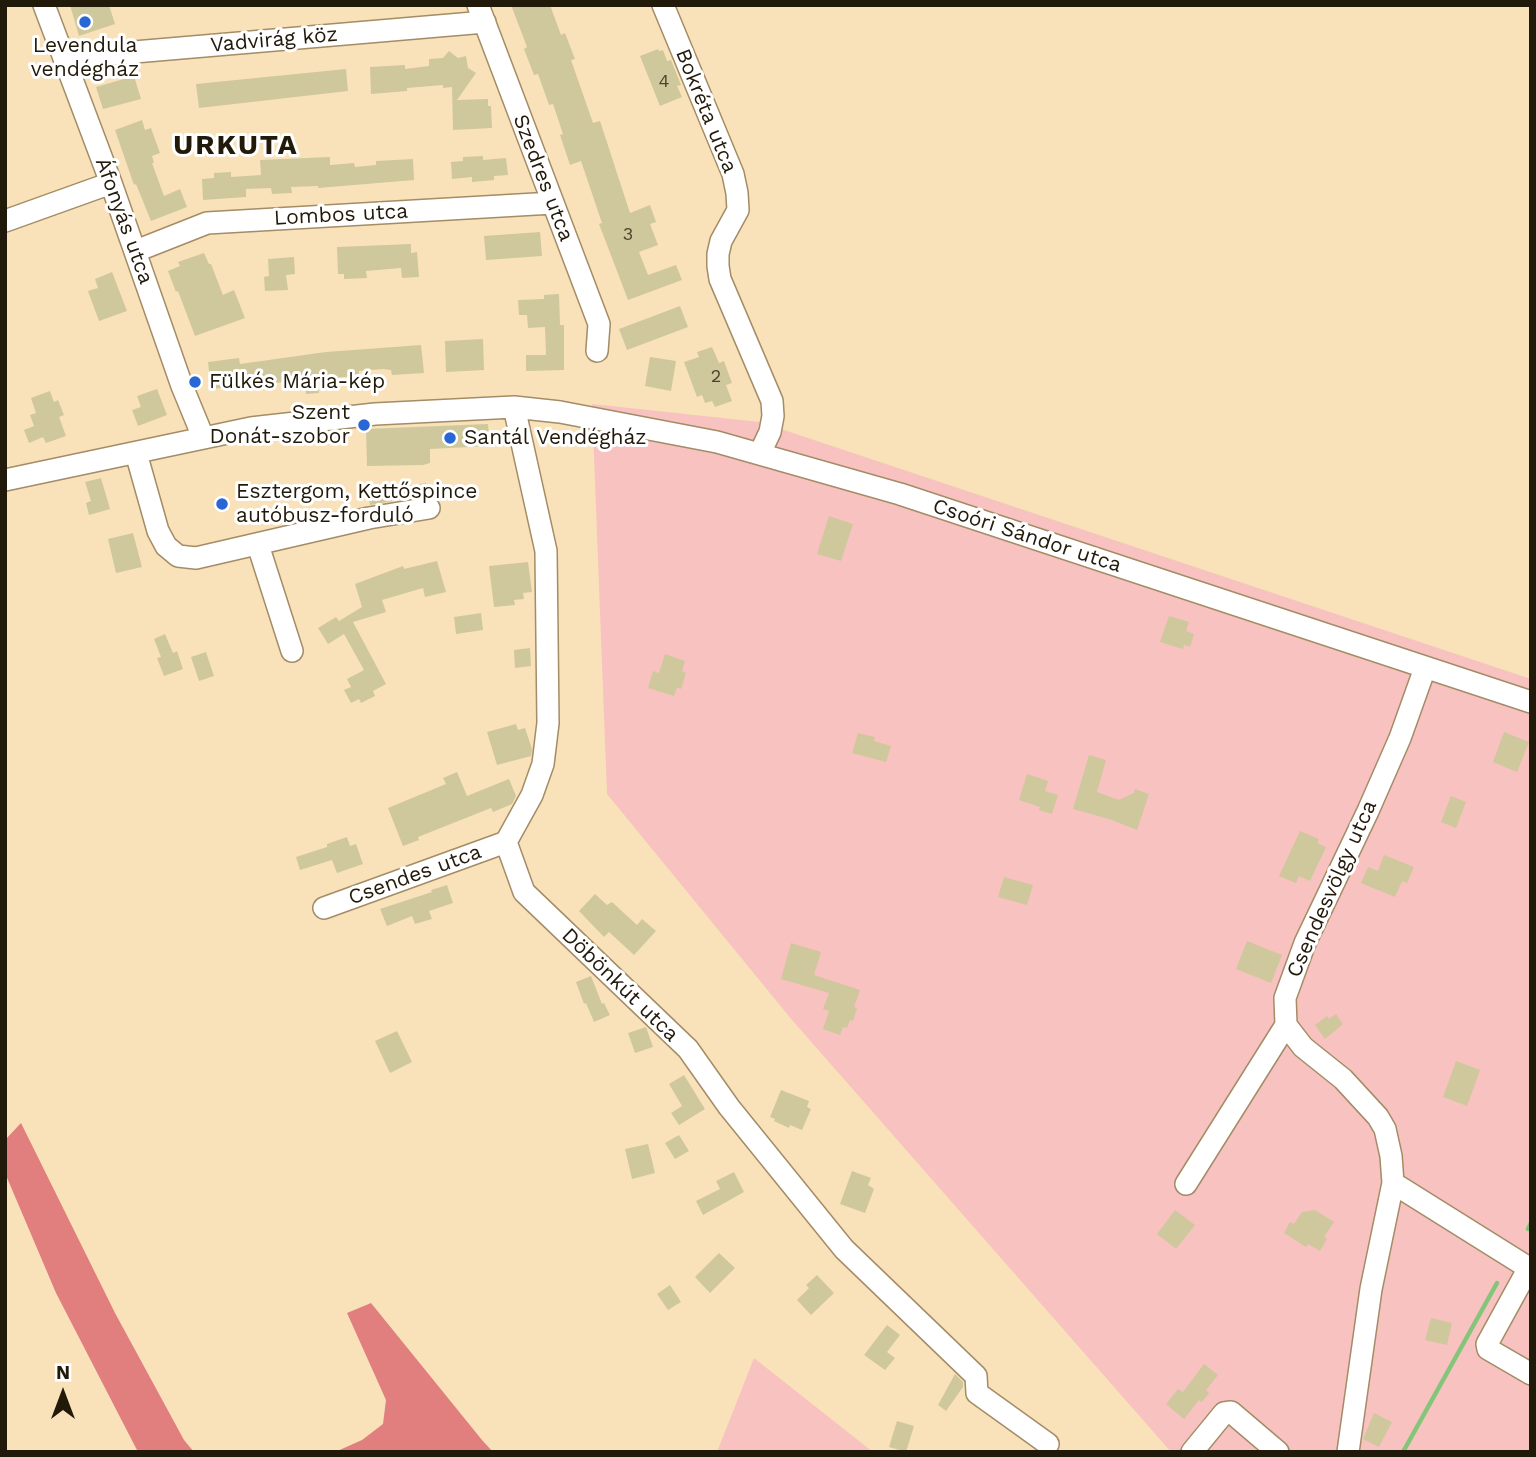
<!DOCTYPE html>
<html>
<head>
<meta charset="utf-8">
<style>
	body { margin:0 }
	#map { position:relative; width:1536px; height:1457px; overflow:hidden; background:#f9e2b9; font-family:"Work Sans",sans-serif }
	canvas { display:block }
	.frame { position:absolute; inset:0; border:7px solid #21190a; pointer-events:none }
	.north { position:absolute; left:28px; top:1359px; width:70px; height:70px; -webkit-text-stroke:5px #fff; paint-order:stroke; rotate:0deg; font-size:19px; font-weight:700; line-height:28px; text-align:center; color:#21190a }
	.north::after { content:''; display:block; margin:auto; width:24px; height:32px; background:#21190a; clip-path:polygon(50% 0,100% 100%,50% 72%,0 100%) }
</style>
</head>
<body>
<div id="map">
<canvas width="1536" height="1457"></canvas>
<div class="frame"></div>
<div class="north">N</div>
</div>
<script>
const ctx = document.querySelector('canvas').getContext('2d');
ctx.lineJoin = 'round';
function fillPath(path, color) { ctx.fillStyle = color; ctx.fill(path, 'evenodd'); }
const poly = rows => new Path2D(rows.map(r => 'M' + r).join(''));
function strokePath(path, color, width, dash) { ctx.strokeStyle = color; ctx.lineWidth = width; ctx.lineCap = dash ? 'butt' : 'round'; ctx.setLineDash(dash || []); ctx.stroke(path); }
function label(font, color, halo, rows, align = 'center') {
  ctx.font = font + ' "Work Sans",sans-serif'; ctx.lineWidth = 6; ctx.setLineDash([]); ctx.textBaseline = 'middle'; ctx.strokeStyle = halo; ctx.fillStyle = color; for (const [text, x, y, turn = 0] of rows) {
    ctx.save(); ctx.translate(x, y); ctx.rotate((+turn || 0) * Math.PI / 180); ctx.textAlign = isNaN(turn) ? turn : align; if (halo) ctx.strokeText(text, 0, 0); ctx.fillText(text, 0, 0); ctx.restore();
  }
}
const green = poly([
	[592,404,760,422,1531,679,1531,1452,1171,1452,792,1020,607,794],
	[754,1358,873,1452,717,1452]
]);
const forest = poly([
	[21,1123,115,1313,184,1440,194,1452,138,1452,56,1293,5,1173,5,1140],
	[371,1303,482,1440,493,1452,335,1452,362,1440,383,1424,386,1400,347,1313]
]);
const stream = poly([
	[1528,1229,1531,1223],
	[1403,1452,1497,1283]
]);
const building = poly([
	[70,5,109,5,115,24,79,36],
	[511,5,550,5,561,35,565,33,575,59,571,60,593,123,600,121,630,213,650,205,656,222,650,224,658,245,639,252,648,275,676,265,682,280,628,300,599,224,602,223,581,161,570,165,560,135,563,134,553,104,549,105,538,74,534,75,524,49,527,47],
	[658,49,659,51,663,50,667,61,671,60,681,85,677,86,682,97,660,106,640,56],
	[449,51,458,58,466,56,468,68,476,73,457,100,488,99,488,106,491,106,492,128,453,130,452,87,443,88,443,85,407,88,407,91,371,94,370,67,405,65,405,69,429,66,429,59,443,58],
	[346,69,348,91,199,108,196,84],
	[134,76,141,99,103,109,96,87],
	[142,120,145,130,151,128,160,153,152,156,154,163,152,163,164,196,180,189,187,207,151,221,136,184,134,185,115,130],
	[483,156,483,160,506,158,508,175,494,176,494,180,472,182,472,177,452,179,451,162,463,161,463,157],
	[330,157,330,165,354,163,355,167,376,165,376,161,413,159,414,180,318,188,318,186,291,187,292,193,272,194,271,188,246,189,246,197,203,200,202,179,214,178,214,173,231,172,231,177,261,175,260,160],
	[540,232,542,256,486,260,484,236],
	[411,244,411,253,417,252,419,277,402,278,401,268,366,271,367,278,344,279,344,274,338,274,337,247],
	[204,253,209,264,211,264,223,295,234,290,245,318,195,336,178,291,176,292,168,271,180,266,178,262],
	[294,257,295,274,286,275,288,290,265,291,264,277,269,276,268,259],
	[112,272,127,311,99,321,88,291,98,288,95,279],
	[559,294,560,325,564,325,564,370,526,371,526,355,546,355,545,327,528,328,527,315,519,315,518,300,544,299,544,295],
	[680,306,688,327,627,350,619,329],
	[483,339,484,370,446,372,445,341],
	[421,345,424,373,392,375,391,370,383,369,359,371,359,376,317,379,319,393,306,394,304,380,211,389,208,362,239,358,240,364,326,352],
	[712,347,719,363,724,361,732,383,726,385,732,401,715,407,712,401,705,403,702,395,697,397,684,362,699,357,697,352],
	[650,357,676,361,671,391,645,386],
	[157,389,167,415,138,426,132,410,141,407,137,396],
	[50,391,54,402,58,400,64,415,59,417,66,436,46,443,43,437,29,443,24,430,34,426,30,415,36,413,31,398],
	[488,424,490,446,430,449,430,463,423,465,367,466,366,429],
	[101,478,110,509,89,515,86,503,91,501,85,482],
	[426,483,428,495,370,505,368,493],
	[829,516,853,524,841,561,817,554],
	[133,533,142,567,116,573,108,539],
	[437,561,446,592,425,597,423,588,382,600,386,612,353,622,386,684,373,691,375,696,361,703,359,699,351,703,344,690,351,687,347,679,364,670,344,634,328,644,318,628,336,617,339,621,362,607,355,584,403,566,404,569],
	[528,562,532,592,523,593,524,599,514,600,515,605,494,607,489,566],
	[481,613,483,630,456,634,454,617],
	[1169,616,1189,622,1186,631,1194,634,1190,647,1184,645,1183,649,1160,642],
	[165,634,173,653,177,651,183,669,164,676,157,658,161,657,154,639],
	[530,648,531,666,515,668,514,650],
	[206,652,214,676,199,681,191,657],
	[665,654,685,661,682,671,686,673,681,689,677,687,674,696,648,688,653,671,659,673],
	[516,724,518,730,525,728,532,749,531,756,497,765,487,732],
	[1504,732,1529,742,1517,772,1493,762],
	[858,733,875,737,874,741,891,746,886,762,852,753],
	[1089,755,1106,760,1097,792,1119,800,1134,793,1135,789,1149,794,1137,830,1109,819,1073,809],
	[457,772,467,796,509,779,516,796,512,804,493,812,491,808,418,837,419,840,403,846,388,808,446,784,443,778],
	[1027,774,1048,781,1045,791,1058,795,1052,814,1039,810,1040,807,1019,800],
	[1451,796,1466,802,1456,828,1441,822],
	[1300,831,1319,839,1317,843,1326,847,1310,881,1299,876,1296,883,1279,876],
	[347,837,350,846,356,844,363,864,337,873,332,860,300,870,296,857,327,847,327,844],
	[1384,855,1414,867,1407,883,1402,881,1395,897,1361,883,1368,867,1378,871],
	[1004,877,1033,885,1027,905,998,897],
	[447,885,453,903,429,911,432,919,415,924,412,916,387,926,380,909,432,892,431,890],
	[595,894,607,905,612,902,637,925,642,919,656,931,634,955,609,932,604,937,579,911],
	[1247,941,1282,955,1271,983,1236,969],
	[791,943,821,952,814,975,860,990,854,1007,857,1008,853,1021,850,1020,847,1028,843,1027,840,1035,823,1029,829,1011,823,1009,829,993,781,979],
	[591,976,602,1004,604,1003,610,1015,594,1022,586,1003,584,1004,576,982],
	[1336,1014,1343,1024,1325,1039,1315,1025,1327,1016,1329,1019],
	[646,1027,653,1047,635,1053,628,1033],
	[397,1031,412,1062,390,1073,375,1041],
	[1456,1061,1480,1070,1467,1106,1443,1097],
	[684,1075,705,1109,679,1125,671,1113,682,1106,669,1084],
	[781,1090,809,1101,807,1107,811,1109,802,1130,790,1125,789,1128,774,1121,775,1119,770,1117],
	[679,1135,689,1151,675,1159,665,1143],
	[648,1144,655,1173,632,1179,625,1149],
	[852,1171,871,1178,868,1185,874,1189,865,1213,840,1204],
	[734,1172,744,1192,703,1215,696,1201,720,1189,716,1181],
	[1175,1210,1195,1225,1176,1249,1157,1234],
	[1315,1210,1334,1222,1324,1237,1327,1239,1320,1251,1308,1244,1306,1247,1284,1233,1290,1222,1294,1224,1302,1212],
	[719,1253,735,1268,710,1293,695,1277],
	[817,1275,834,1293,811,1315,797,1300,809,1288,806,1285],
	[670,1285,681,1302,668,1310,657,1294],
	[1431,1318,1452,1323,1447,1345,1425,1340],
	[887,1325,900,1335,887,1352,895,1358,885,1370,864,1355],
	[1204,1364,1218,1375,1206,1390,1209,1393,1202,1402,1199,1400,1184,1419,1166,1404,1178,1389,1183,1392],
	[955,1374,963,1382,963,1387,946,1411,938,1405],
	[1374,1413,1392,1422,1379,1447,1363,1439],
	[897,1421,914,1426,906,1452,889,1447]
]);
const minor = poly([
	[44,5,111,183,182,386,203,437],
	[478,5,599,324,597,351],
	[663,5,733,174,737,193,738,210,721,241,718,254,718,266,720,279,772,401,773,416,770,432,760,453],
	[64,58,485,22],
	[5,221,111,183],
	[136,251,207,223,553,203],
	[514,407,546,551,548,723,543,764,532,795,506,842,524,892,688,1049,729,1107,844,1249,976,1376,977,1393,1048,1444],
	[136,453,158,531,166,546,178,556,196,558,369,518,429,508],
	[5,480,251,428,375,414,514,407,560,412,717,442,900,494,1531,702],
	[258,545,292,651],
	[324,908,506,842],
	[1393,1183,1524,1265,1526,1273,1487,1344,1488,1349,1531,1374],
	[1186,1184,1286,1025],
	[1192,1452,1224,1413,1231,1412,1278,1452],
	[1348,1452,1371,1289,1393,1183,1391,1156,1385,1129,1378,1117,1343,1079,1303,1047,1286,1025,1285,998,1305,943,1368,811,1400,738,1425,668]
]);
const markers = [
	[85,22,7,"#2967d4"],
	[195,382,7,"#2967d4"],
	[364,425,7,"#2967d4"],
	[450,438,7,"#2967d4"],
	[222,504,7,"#2967d4"]
];
const numberNames = [
	["4",664,82],
	["3",628,235],
	["2",716,377]
];
const streetNames = [
	["Vadvirág köz",274,40,-5],
	["Bokréta utca",706,111,68],
	["Szedres utca",543,178,69],
	["Lombos utca",341,215,-3],
	["Áfonyás utca",124,221,70],
	["Csoóri Sándor utca",1027,536,18],
	["Csendes utca",415,875,-20],
	["Csendesvölgy utca",1332,889,-66],
	["Döbönkút utca",620,985,44]
];
const poiNames = [
	["Levendula",85,46,"center"],
	["vendégház",85,70,"center"],
	["Fülkés Mária-kép",209,382],
	["Szent",350,413,"right"],
	["Donát-szobor",350,437,"right"],
	["Santál Vendégház",464,438],
	["Esztergom, Kettőspince",236,492],
	["autóbusz-forduló",236,516]
];
const districtNames = [
	["URKUTA",236,146]
];
fillPath(green, '#f8c2c0');
fillPath(forest, '#e17e7e');
strokePath(stream, '#85c57a', 4.5);
fillPath(building, '#cfc89c');
strokePath(minor, '#a38c66', 24);
strokePath(minor, '#fff', 21);
for (const [x, y, r, color] of markers) { const dot = new Path2D(); dot.arc(x, y, r, 0, 2 * Math.PI); ctx.fillStyle = color; ctx.fill(dot); strokePath(dot, '#fff', 2.5); }
label('18px', '#4c452e', null, numberNames);
label('21px', '#21190a', '#fff', streetNames);
label('21px', '#21190a', '#fff', poiNames, 'left');
ctx.letterSpacing = '2px';
label('bold 28px', '#21190a', '#fff', districtNames);
ctx.letterSpacing = '0px';
</script>
</body>
</html>
